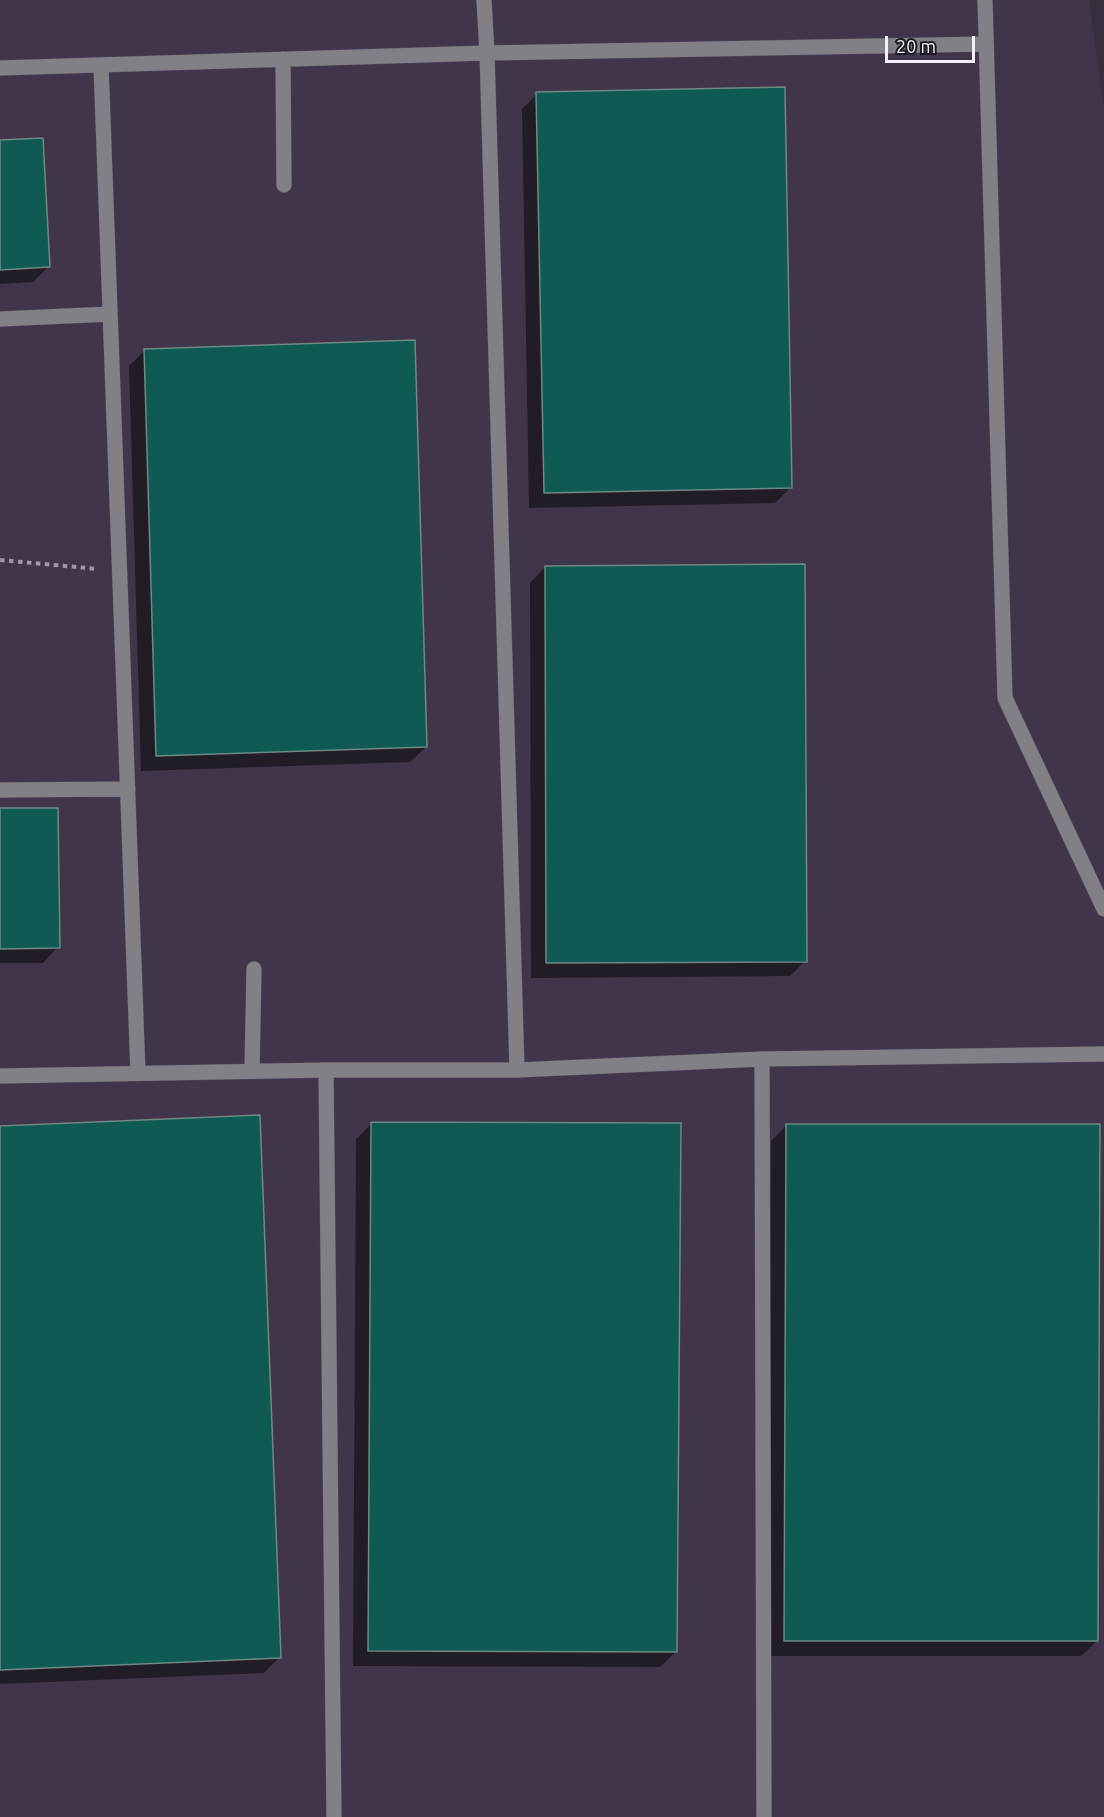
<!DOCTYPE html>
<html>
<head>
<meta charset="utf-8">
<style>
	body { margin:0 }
	#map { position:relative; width:1104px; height:1817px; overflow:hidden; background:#372e3d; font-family:Ubuntu,sans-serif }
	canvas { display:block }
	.scale { position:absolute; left:885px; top:36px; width:90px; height:27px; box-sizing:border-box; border:3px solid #f5eff9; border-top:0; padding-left:8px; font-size:18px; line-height:21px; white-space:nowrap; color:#f5eff9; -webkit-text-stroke:4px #1c181f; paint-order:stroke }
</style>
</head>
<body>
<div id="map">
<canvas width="1104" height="1817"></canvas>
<div class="scale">20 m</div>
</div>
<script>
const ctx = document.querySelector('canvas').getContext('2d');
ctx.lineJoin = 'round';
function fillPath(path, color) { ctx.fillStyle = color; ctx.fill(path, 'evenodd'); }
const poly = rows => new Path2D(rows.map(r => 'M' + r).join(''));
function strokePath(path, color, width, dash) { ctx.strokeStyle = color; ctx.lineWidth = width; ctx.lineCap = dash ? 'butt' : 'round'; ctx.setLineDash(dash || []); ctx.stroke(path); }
const built = poly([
	[0,0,1089,0,1104,109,1104,1817,0,1817]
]);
const shadow = poly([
	[537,94,791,487,775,503,529,508,522,109],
	[0,142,48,267,33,282,0,284],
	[144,351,426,747,410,762,141,771,129,366],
	[545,567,805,961,790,976,531,978,530,583],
	[0,810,58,947,43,963,0,963],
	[371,1124,676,1652,660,1667,353,1666,356,1139],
	[787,1125,1097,1641,1081,1656,769,1656,771,1141],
	[0,1127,280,1657,264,1673,0,1684]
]);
const building = poly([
	[785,87,792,488,544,493,536,92,785,87],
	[43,138,50,267,0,270,0,140,43,138],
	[415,340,427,747,156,756,144,349,415,340],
	[805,564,807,962,546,963,545,566,805,564],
	[0,808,58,808,60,948,0,949,0,808],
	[260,1115,281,1658,0,1670,0,1126,260,1115],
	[371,1122,681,1123,677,1652,368,1651,371,1122],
	[786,1124,1100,1124,1098,1641,784,1641,786,1124]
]);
const path = poly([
	[0,560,98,569]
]);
const minor = poly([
	[484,0,487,53,986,44],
	[985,0,1005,698,1104,909],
	[283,59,284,185],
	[101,65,138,1073],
	[0,68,487,53,517,1070,762,1059,764,1817],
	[0,319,110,314],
	[0,790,128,789],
	[762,1059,1104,1054],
	[326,1070,517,1070],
	[252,1071,254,969],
	[0,1076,326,1070,334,1817]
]);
fillPath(built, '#41354a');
fillPath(shadow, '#0007');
fillPath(building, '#0f5a53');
strokePath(building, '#708985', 1.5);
strokePath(minor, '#554d5b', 16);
strokePath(path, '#9f98a4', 4, [4.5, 4.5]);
strokePath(minor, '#837f87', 15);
</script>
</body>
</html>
